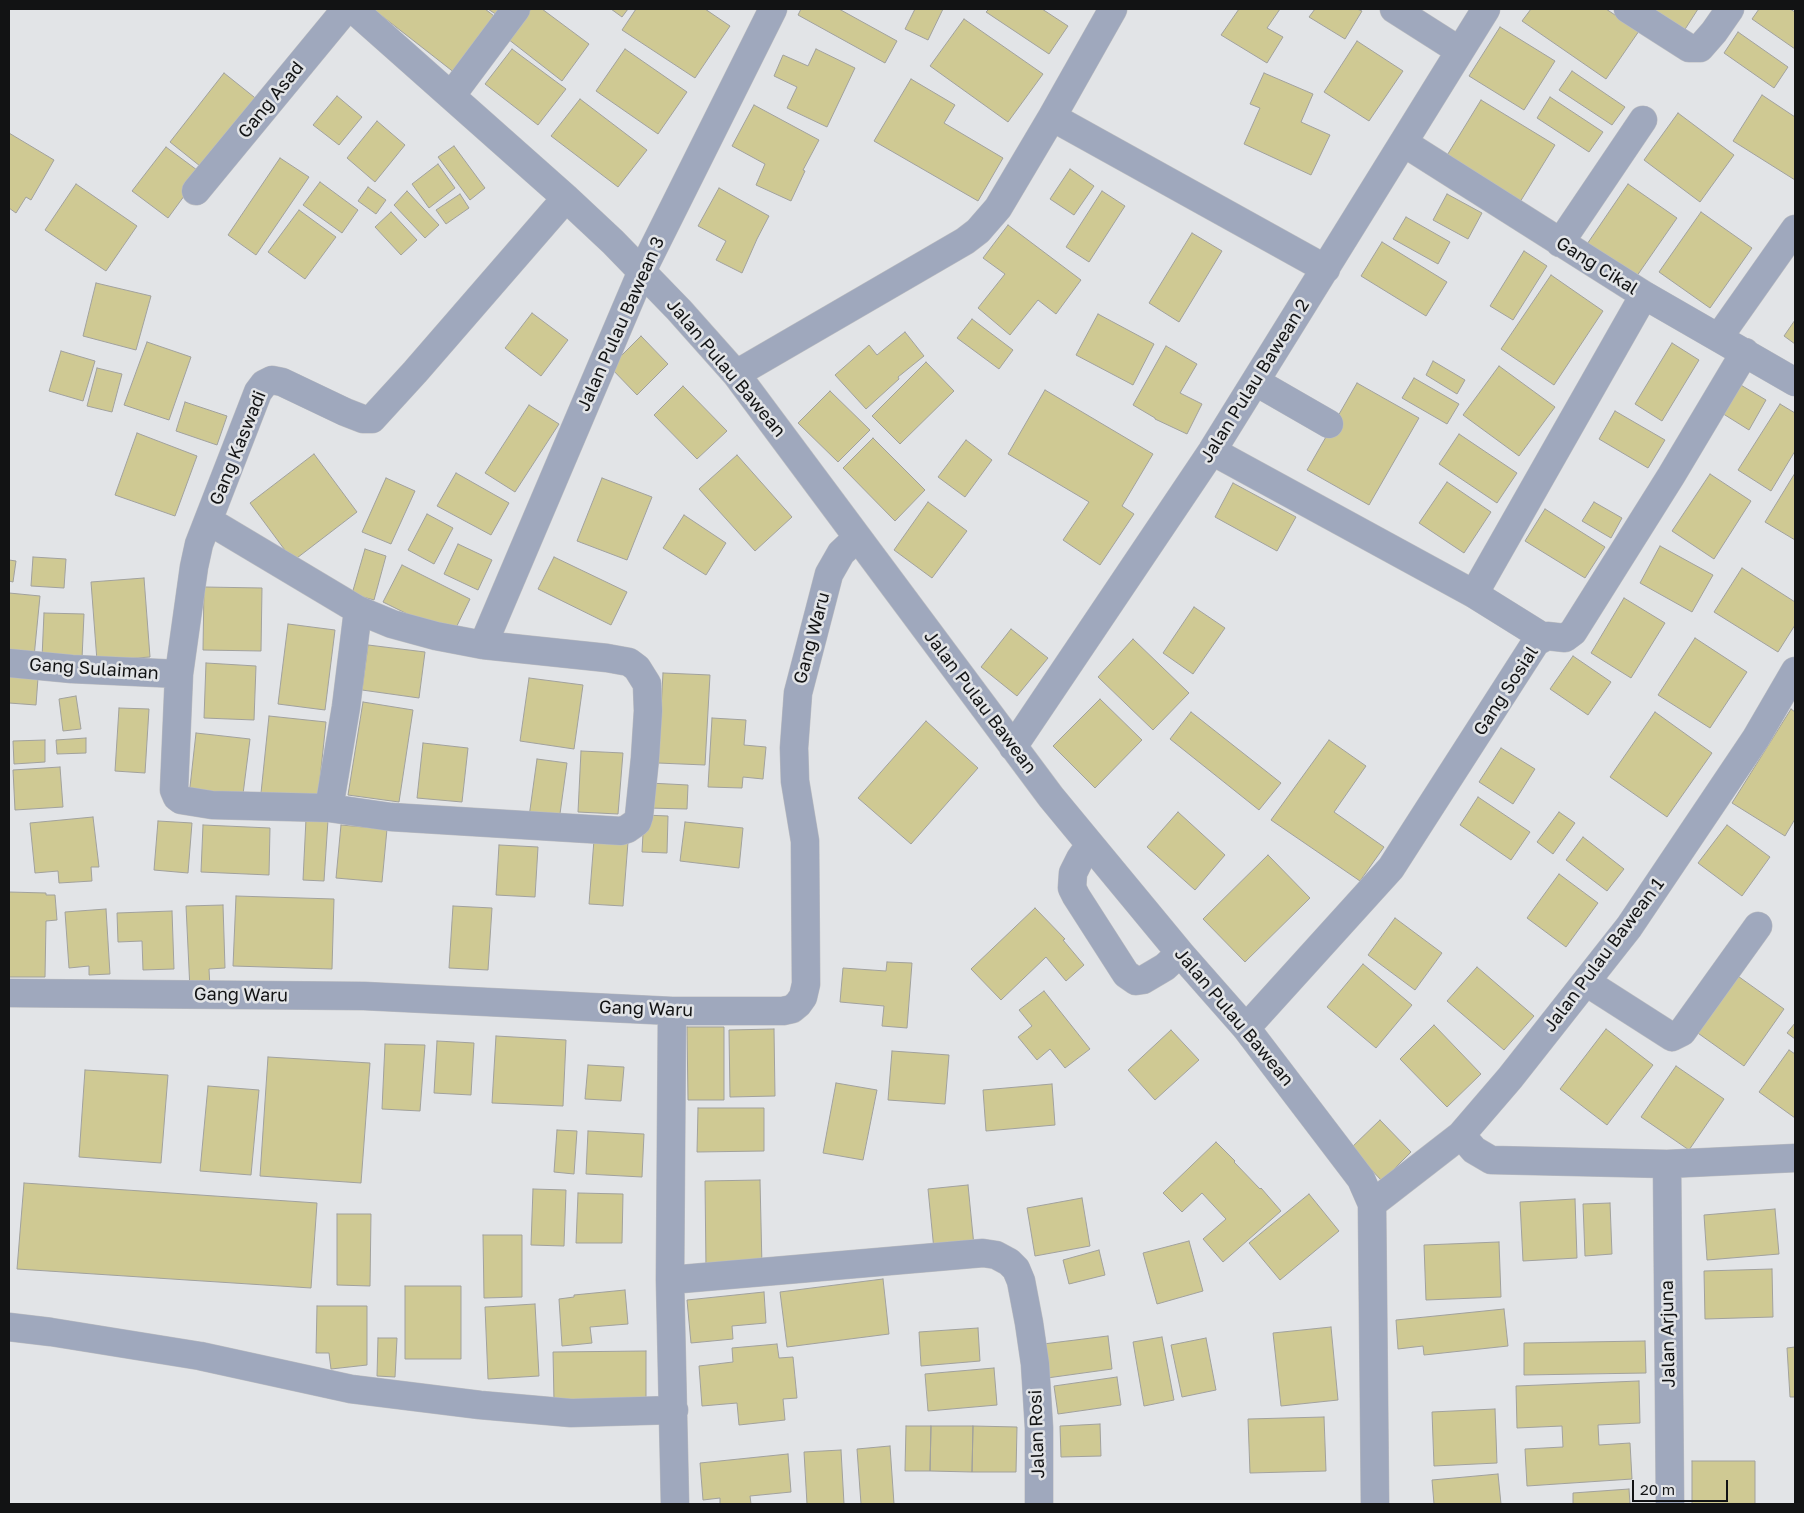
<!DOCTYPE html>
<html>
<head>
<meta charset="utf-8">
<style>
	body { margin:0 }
	#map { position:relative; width:1804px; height:1513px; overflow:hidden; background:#e2e4e7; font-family:"Golos Text",sans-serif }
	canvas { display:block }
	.frame { position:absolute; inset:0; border:10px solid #121314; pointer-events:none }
	.scale { position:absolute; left:1632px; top:1480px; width:96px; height:22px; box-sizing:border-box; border:2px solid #121314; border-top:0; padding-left:6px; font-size:15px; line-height:18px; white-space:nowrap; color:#121314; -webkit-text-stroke:4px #e2e4e7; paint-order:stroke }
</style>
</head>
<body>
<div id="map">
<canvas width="1804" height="1513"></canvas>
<div class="frame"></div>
<div class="scale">20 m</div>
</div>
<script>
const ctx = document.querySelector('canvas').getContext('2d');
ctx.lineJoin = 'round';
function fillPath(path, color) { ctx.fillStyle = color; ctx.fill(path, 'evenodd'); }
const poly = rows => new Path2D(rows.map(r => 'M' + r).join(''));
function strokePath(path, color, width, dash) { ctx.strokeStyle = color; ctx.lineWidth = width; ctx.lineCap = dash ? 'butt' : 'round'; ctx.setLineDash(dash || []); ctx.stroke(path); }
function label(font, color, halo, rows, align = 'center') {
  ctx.font = font + ' "Golos Text",sans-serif'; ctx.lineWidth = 5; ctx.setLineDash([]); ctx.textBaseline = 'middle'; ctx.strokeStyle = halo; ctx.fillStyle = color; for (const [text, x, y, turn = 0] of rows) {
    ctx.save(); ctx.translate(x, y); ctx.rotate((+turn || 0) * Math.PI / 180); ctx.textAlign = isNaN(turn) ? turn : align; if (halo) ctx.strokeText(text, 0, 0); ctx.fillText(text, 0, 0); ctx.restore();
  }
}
const building = poly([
	[373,9,485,9,502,22,460,77,373,9],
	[488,9,502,9,497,15,488,9],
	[531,9,542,9,589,44,562,81,508,39,531,9],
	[611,9,628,9,622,17,611,9],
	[636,9,705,9,730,26,695,78,622,30,636,9],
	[801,9,839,9,897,41,885,63,798,15,801,9],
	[915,9,943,9,928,40,905,29,915,9],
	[989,9,1042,9,1068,26,1049,54,986,12,989,9],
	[1239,9,1280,9,1267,28,1283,37,1267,63,1221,35,1239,9],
	[1315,9,1357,9,1362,11,1345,39,1309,17,1315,9],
	[1531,9,1606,9,1639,31,1606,79,1522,21,1531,9],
	[1641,9,1698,9,1682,34,1641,9],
	[1759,9,1790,9,1795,12,1795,49,1752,19,1759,9],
	[964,19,1043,74,1008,122,930,66,964,19],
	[1500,27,1555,61,1524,110,1469,76,1500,27],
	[1738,32,1788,67,1774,88,1724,53,1738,32],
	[1357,41,1403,71,1369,121,1324,92,1357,41],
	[512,49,566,89,538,125,485,84,512,49],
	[625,49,687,92,658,134,596,91,625,49],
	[816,49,855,68,827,127,787,108,797,87,774,76,783,55,808,66,816,49],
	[1572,71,1625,107,1612,125,1559,90,1572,71],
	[224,73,259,101,205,170,170,142,224,73],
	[1264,73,1313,94,1301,122,1330,135,1311,175,1244,144,1260,108,1250,104,1264,73],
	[911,79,955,105,944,123,1003,158,978,201,874,141,911,79],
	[1762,95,1795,117,1795,180,1733,141,1762,95],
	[337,96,362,117,339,145,313,125,337,96],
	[1550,97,1603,132,1589,152,1537,118,1550,97],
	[580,99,647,150,618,187,551,136,580,99],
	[1481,100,1555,145,1520,202,1446,157,1481,100],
	[754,105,819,140,803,170,805,171,791,201,756,185,765,164,732,146,754,105],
	[1678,113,1734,155,1700,202,1644,160,1678,113],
	[377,121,405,145,375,182,347,158,377,121],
	[9,133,54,160,31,200,26,197,16,213,9,208,9,133],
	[454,146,485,188,470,200,438,157,454,146],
	[166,147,201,173,168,218,132,191,166,147],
	[280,158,309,177,256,255,228,235,280,158],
	[438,164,455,188,429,208,412,184,438,164],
	[1070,169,1094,186,1074,215,1050,199,1070,169],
	[320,182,358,210,342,233,303,205,320,182],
	[76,184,137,226,106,271,45,230,76,184],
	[1628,184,1677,218,1632,283,1583,250,1628,184],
	[368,187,386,200,376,214,358,201,368,187],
	[719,188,769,216,757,239,742,273,716,260,726,241,698,226,719,188],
	[407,191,439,225,425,238,394,205,407,191],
	[1102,191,1125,206,1089,262,1066,247,1102,191],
	[460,194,469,208,446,224,436,210,460,194],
	[1447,194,1482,213,1468,239,1433,220,1447,194],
	[299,210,336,237,305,279,268,252,299,210],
	[391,212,417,240,401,255,375,227,391,212],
	[1701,212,1752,248,1710,308,1659,272,1701,212],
	[1406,217,1450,242,1438,264,1393,239,1406,217],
	[1008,225,1081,280,1056,314,1038,300,1010,335,978,308,1005,274,983,258,1008,225],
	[1192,233,1222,251,1179,322,1149,303,1192,233],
	[1382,242,1447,282,1426,316,1361,276,1382,242],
	[1524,251,1547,266,1513,320,1490,306,1524,251],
	[1551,275,1603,311,1554,385,1501,349,1551,275],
	[96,283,151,296,136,350,83,336,96,283],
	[532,313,568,340,541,376,505,348,532,313],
	[1098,314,1154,344,1133,385,1076,355,1098,314],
	[972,319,1013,350,999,369,957,338,972,319],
	[1795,320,1795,344,1784,336,1795,320],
	[905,332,924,356,898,377,899,379,866,409,835,375,869,345,877,355,905,332],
	[641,336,668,364,637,395,610,367,641,336],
	[147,342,191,357,169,420,124,405,147,342],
	[1672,343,1699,360,1662,421,1635,404,1672,343],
	[1166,346,1197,364,1180,393,1202,404,1187,434,1155,419,1155,418,1133,405,1166,346],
	[61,351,95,361,83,401,49,391,61,351],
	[1433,361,1465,380,1457,394,1426,375,1433,361],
	[926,362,954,391,900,444,872,416,926,362],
	[1499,366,1555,407,1519,456,1463,415,1499,366],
	[97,368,122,374,112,412,87,406,97,368],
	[1414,378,1459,404,1447,424,1402,398,1414,378],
	[1734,381,1766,400,1749,430,1717,410,1734,381],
	[1357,383,1419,418,1369,505,1307,470,1357,383],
	[683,386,727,431,697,459,654,415,683,386],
	[1045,390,1153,454,1122,506,1134,514,1100,565,1063,540,1089,502,1008,454,1045,390],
	[830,391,870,430,838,462,798,423,830,391],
	[185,402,227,416,217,445,176,431,185,402],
	[1780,404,1795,413,1795,451,1771,491,1738,470,1780,404],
	[529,405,559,424,515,492,485,473,529,405],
	[1615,411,1665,440,1648,468,1599,439,1615,411],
	[137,433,197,456,175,516,115,495,137,433],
	[1459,434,1517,473,1497,503,1439,464,1459,434],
	[873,438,925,490,895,521,843,468,873,438],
	[966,440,992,460,965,497,938,477,966,440],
	[314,454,357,512,293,561,250,503,314,454],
	[737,455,792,517,755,551,699,489,737,455],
	[456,473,509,503,491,535,437,506,456,473],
	[1795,473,1795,540,1765,522,1795,473],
	[1710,474,1751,501,1714,559,1672,531,1710,474],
	[386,478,415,491,391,544,362,532,386,478],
	[602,478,652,497,627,560,577,541,602,478],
	[1447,482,1491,512,1464,553,1419,523,1447,482],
	[1233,483,1296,517,1277,551,1215,517,1233,483],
	[928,502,967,531,932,578,894,550,928,502],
	[1594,502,1622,518,1611,538,1582,521,1594,502],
	[1545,509,1605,547,1585,578,1525,541,1545,509],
	[427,514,453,528,434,564,408,550,427,514],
	[684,515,726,543,706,575,663,548,684,515],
	[458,544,492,560,478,590,444,574,458,544],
	[1660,546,1713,575,1692,612,1640,583,1660,546],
	[365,549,386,556,374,600,352,594,365,549],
	[33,557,66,559,64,588,31,586,33,557],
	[554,557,627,592,611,625,538,589,554,557],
	[9,560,16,561,13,582,9,581,9,560],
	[402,565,470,599,452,636,383,602,402,565],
	[1742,568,1795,602,1795,625,1778,652,1714,612,1742,568],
	[144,578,150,657,97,661,91,582,144,578],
	[204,587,262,588,261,651,203,650,204,587],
	[9,593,40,596,34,657,9,654,9,593],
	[1624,598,1665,623,1631,678,1591,653,1624,598],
	[1194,607,1225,628,1193,674,1163,653,1194,607],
	[44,613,84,614,82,659,42,658,44,613],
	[288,624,335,630,325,710,278,704,288,624],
	[1011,629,1048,658,1017,696,981,667,1011,629],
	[1695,638,1747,672,1710,728,1658,695,1695,638],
	[1133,639,1189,693,1153,730,1098,677,1133,639],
	[368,645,425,652,419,698,362,690,368,645],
	[1573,656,1611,682,1588,715,1550,689,1573,656],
	[206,663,256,666,254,720,204,718,206,663],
	[663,673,710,675,705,765,658,763,663,673],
	[9,676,38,678,36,705,9,703,9,676],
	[529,678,583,685,574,749,520,741,529,678],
	[76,696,81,729,63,731,59,699,76,696],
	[1100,699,1142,740,1095,788,1053,746,1100,699],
	[363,702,413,710,399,802,348,795,363,702],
	[119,708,149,709,145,773,115,771,119,708],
	[1791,709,1795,712,1795,819,1785,836,1732,803,1791,709],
	[1191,712,1281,783,1259,810,1170,739,1191,712],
	[1655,712,1712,753,1667,817,1610,777,1655,712],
	[269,716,326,722,318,798,261,793,269,716],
	[712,718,746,720,744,745,766,747,763,779,743,777,742,788,708,787,712,718],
	[926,721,978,768,911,844,858,798,926,721],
	[196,733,250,739,242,802,189,796,196,733],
	[86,738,86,753,57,754,56,740,86,738],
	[45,740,45,762,14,764,13,741,45,740],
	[1329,740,1366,766,1334,812,1384,847,1360,881,1271,820,1329,740],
	[423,743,468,748,462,802,417,798,423,743],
	[1501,748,1535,769,1513,804,1479,782,1501,748],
	[581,751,623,753,618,814,578,812,581,751],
	[537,759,567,763,559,821,529,817,537,759],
	[60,767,63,807,15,810,13,770,60,767],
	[649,783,688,785,687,809,648,808,649,783],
	[1478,797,1530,832,1511,860,1460,825,1478,797],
	[1178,812,1225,855,1195,890,1147,847,1178,812],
	[1559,812,1575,823,1553,854,1537,842,1559,812],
	[644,815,668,816,667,853,642,852,644,815],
	[93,817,99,867,91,867,92,881,59,883,58,871,35,873,30,823,93,817],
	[306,819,328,820,324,881,303,880,306,819],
	[158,821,192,823,188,873,154,870,158,821],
	[685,822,743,828,739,868,680,861,685,822],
	[203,825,270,828,269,875,201,872,203,825],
	[341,825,387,829,382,882,336,878,341,825],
	[1727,825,1770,857,1742,896,1698,863,1727,825],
	[1583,837,1624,869,1607,891,1566,860,1583,837],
	[594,840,628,842,623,906,589,904,594,840],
	[499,845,538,847,535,897,496,895,499,845],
	[1268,855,1310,898,1245,962,1203,919,1268,855],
	[1559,874,1598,903,1566,947,1527,918,1559,874],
	[9,892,46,893,46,895,55,895,57,920,46,921,45,977,9,977,9,892],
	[236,896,334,899,332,969,233,966,236,896],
	[223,905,225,968,209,969,210,988,190,990,186,906,223,905],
	[453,906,492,908,488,970,449,968,453,906],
	[1035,908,1065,939,1063,940,1084,965,1066,981,1046,957,1001,1000,971,969,1035,908],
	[106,909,110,974,89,975,89,966,69,968,65,912,106,909],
	[172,911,174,969,143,970,142,941,118,942,117,913,172,911],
	[1395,918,1442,953,1415,990,1368,955,1395,918],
	[887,962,912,963,907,1028,882,1026,884,1006,840,1002,843,968,886,971,887,962],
	[1363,964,1412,1005,1376,1048,1327,1007,1363,964],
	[1477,967,1534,1016,1504,1050,1447,1001,1477,967],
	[1735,974,1784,1009,1744,1066,1695,1031,1735,974],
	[1044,991,1090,1049,1065,1068,1050,1049,1037,1060,1018,1037,1032,1026,1019,1010,1044,991],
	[1795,1023,1795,1039,1787,1033,1795,1023],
	[1434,1025,1481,1074,1447,1107,1400,1059,1434,1025],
	[687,1027,724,1027,724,1100,688,1100,687,1027],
	[774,1029,775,1096,730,1097,729,1030,774,1029],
	[1606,1029,1653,1065,1607,1125,1560,1089,1606,1029],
	[1171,1030,1199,1060,1155,1100,1128,1070,1171,1030],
	[496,1036,566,1040,563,1106,492,1103,496,1036],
	[437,1041,474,1043,471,1095,434,1093,437,1041],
	[385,1044,425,1045,420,1111,382,1109,385,1044],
	[1789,1050,1795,1054,1795,1118,1759,1092,1789,1050],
	[892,1051,949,1055,945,1104,888,1100,892,1051],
	[268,1057,370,1063,361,1183,260,1176,268,1057],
	[588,1065,624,1067,621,1101,585,1099,588,1065],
	[1676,1066,1724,1099,1689,1150,1641,1117,1676,1066],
	[85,1070,168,1075,161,1163,79,1157,85,1070],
	[836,1083,877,1090,863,1160,823,1153,836,1083],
	[1052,1084,1055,1125,986,1131,983,1090,1052,1084],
	[208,1086,259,1090,251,1175,200,1171,208,1086],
	[698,1108,764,1108,764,1151,697,1152,698,1108],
	[1380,1120,1411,1152,1382,1181,1351,1148,1380,1120],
	[557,1130,577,1131,574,1174,554,1172,557,1130],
	[588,1131,644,1134,642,1177,586,1174,588,1131],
	[1216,1142,1235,1161,1234,1162,1260,1189,1261,1188,1281,1211,1223,1262,1203,1239,1226,1219,1202,1193,1182,1212,1163,1193,1216,1142],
	[760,1180,762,1267,706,1269,705,1181,760,1180],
	[24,1183,317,1203,311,1288,17,1269,24,1183],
	[968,1185,974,1246,934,1250,928,1189,968,1185],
	[533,1189,566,1190,564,1246,531,1245,533,1189],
	[578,1193,623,1194,622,1243,576,1243,578,1193],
	[1309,1194,1339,1231,1280,1280,1249,1243,1309,1194],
	[1082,1198,1090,1246,1035,1256,1027,1208,1082,1198],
	[1575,1199,1577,1258,1523,1261,1520,1202,1575,1199],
	[1610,1203,1612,1254,1585,1256,1583,1204,1610,1203],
	[1775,1209,1779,1254,1707,1260,1704,1215,1775,1209],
	[337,1214,371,1214,370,1286,337,1285,337,1214],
	[483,1235,522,1235,522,1297,484,1298,483,1235],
	[1189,1241,1203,1291,1157,1304,1143,1253,1189,1241],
	[1499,1242,1501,1297,1426,1300,1424,1245,1499,1242],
	[1099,1250,1105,1275,1069,1284,1063,1260,1099,1250],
	[1772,1269,1773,1317,1705,1319,1704,1271,1772,1269],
	[883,1279,889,1334,787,1347,780,1292,883,1279],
	[405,1286,461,1286,461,1359,405,1359,405,1286],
	[625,1290,628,1324,590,1327,592,1343,562,1346,559,1299,574,1297,574,1295,625,1290],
	[764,1292,766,1323,732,1326,733,1339,691,1343,687,1300,764,1292],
	[535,1304,539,1376,488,1379,485,1307,535,1304],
	[317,1306,367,1306,367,1365,331,1369,329,1353,316,1353,317,1306],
	[1504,1309,1508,1346,1424,1355,1423,1346,1398,1349,1396,1320,1504,1309],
	[1331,1327,1338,1400,1281,1406,1273,1333,1331,1327],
	[978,1328,980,1361,921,1366,919,1332,978,1328],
	[1108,1336,1112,1369,1047,1378,1043,1344,1108,1336],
	[1162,1337,1174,1400,1144,1406,1133,1342,1162,1337],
	[378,1338,397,1338,395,1377,377,1376,378,1338],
	[1206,1338,1216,1390,1182,1397,1171,1345,1206,1338],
	[1645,1341,1646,1373,1524,1375,1524,1343,1645,1341],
	[777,1344,779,1358,793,1357,797,1398,783,1399,785,1420,739,1425,737,1403,702,1406,699,1366,733,1362,732,1348,777,1344],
	[1795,1347,1795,1397,1790,1397,1787,1348,1795,1347],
	[646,1351,646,1400,554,1401,553,1352,646,1351],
	[994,1368,997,1405,928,1411,925,1374,994,1368],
	[1117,1377,1121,1405,1058,1414,1054,1386,1117,1377],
	[1639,1381,1640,1423,1598,1425,1599,1445,1630,1443,1632,1479,1527,1486,1525,1449,1563,1447,1562,1426,1517,1428,1516,1386,1639,1381],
	[1495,1409,1497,1463,1434,1466,1432,1412,1495,1409],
	[1324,1417,1326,1471,1250,1473,1248,1419,1324,1417],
	[1100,1424,1101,1456,1061,1457,1060,1426,1100,1424],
	[906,1426,931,1426,930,1471,905,1471,906,1426],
	[931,1426,973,1426,972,1472,930,1471,931,1426],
	[973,1426,1017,1427,1016,1472,972,1472,973,1426],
	[890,1446,894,1504,861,1504,857,1449,890,1446],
	[841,1450,844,1504,807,1504,804,1452,841,1450],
	[788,1454,791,1492,750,1496,751,1504,720,1504,720,1498,703,1500,700,1463,788,1454],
	[1692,1461,1755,1461,1755,1504,1692,1504,1692,1461],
	[1498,1474,1501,1504,1434,1504,1432,1480,1498,1474],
	[1629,1489,1630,1504,1573,1504,1573,1493,1629,1489]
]);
const minor = poly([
	[353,9,566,198,613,242,679,310,736,374,1051,797,1180,953,1246,1028,1361,1179,1372,1204,1375,1504],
	[1394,9,1460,51],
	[1628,9,1689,48,1700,48,1714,32,1730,9],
	[451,96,516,9],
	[1052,117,1326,269],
	[1404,143,1644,295,1795,382],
	[196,191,346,9],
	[1560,243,1643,120],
	[1719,337,1795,229],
	[736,374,965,241,978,231,998,208,1052,117,1113,9],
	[1256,382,1329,424],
	[1212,451,1474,594,1543,637],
	[209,521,358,610,392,624,436,636,483,645,607,658,629,662,637,668,647,684,648,711,645,758,639,816,637,822,627,829,621,831,391,817,329,808,346,707,358,610],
	[1474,594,1644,295],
	[483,645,642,271,773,9],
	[9,663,72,669,179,674],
	[1013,747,1212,451,1486,9],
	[329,808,212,805,181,800,177,797,174,790,179,674,194,567,199,544,258,392,264,384,272,380,282,382,345,412,363,419,372,419,415,372,566,198],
	[1090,845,1080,859,1073,873,1072,888,1076,896,1126,974,1136,981,1143,980,1165,967,1180,953],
	[1586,982,1672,1037,1682,1032,1758,926],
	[9,993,364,996,672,1011,783,1011,792,1009,798,1004,803,997,806,984,805,841,795,781,794,748,798,693,829,574,841,553,857,538],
	[672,1011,670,1280,675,1504],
	[1246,1028,1391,868,1536,642,1547,636,1565,638,1573,632,1671,476,1745,352],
	[1461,1135,1474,1150,1491,1160,1667,1164,1795,1158],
	[1667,1164,1670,1504],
	[1372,1204,1461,1135,1510,1078,1629,927,1756,738,1795,671],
	[670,1280,983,1253,996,1255,1009,1262,1016,1269,1021,1281,1029,1323,1035,1364,1039,1428,1039,1504],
	[9,1327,51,1332,200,1356,351,1389,480,1405,571,1413,674,1410]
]);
const streetNames = [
	["Gang Asad",271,100,-51],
	["Gang Cikal",1597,266,32],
	["Jalan Pulau Bawean 3",621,324,-66],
	["Jalan Pulau Bawean",726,368,50],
	["Jalan Pulau Bawean 2",1255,381,-58],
	["Gang Kaswadi",238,448,-68],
	["Gang Waru",812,638,-75],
	["Gang Sulaiman",94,669,4],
	["Gang Sosial",1506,691,-57],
	["Jalan Pulau Bawean",980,702,53],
	["Jalan Pulau Bawean 1",1604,955,-53],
	["Gang Waru",241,995,1],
	["Gang Waru",646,1009,2],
	["Jalan Pulau Bawean",1234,1017,50],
	["Jalan Arjuna",1668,1334,-91],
	["Jalan Rosi",1037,1434,-92]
];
fillPath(building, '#cfc993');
strokePath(building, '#a1a19d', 1);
strokePath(minor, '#bdbec1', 29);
strokePath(minor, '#9fa8bd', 28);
label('18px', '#121314', '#e2e4e7', streetNames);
</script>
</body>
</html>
